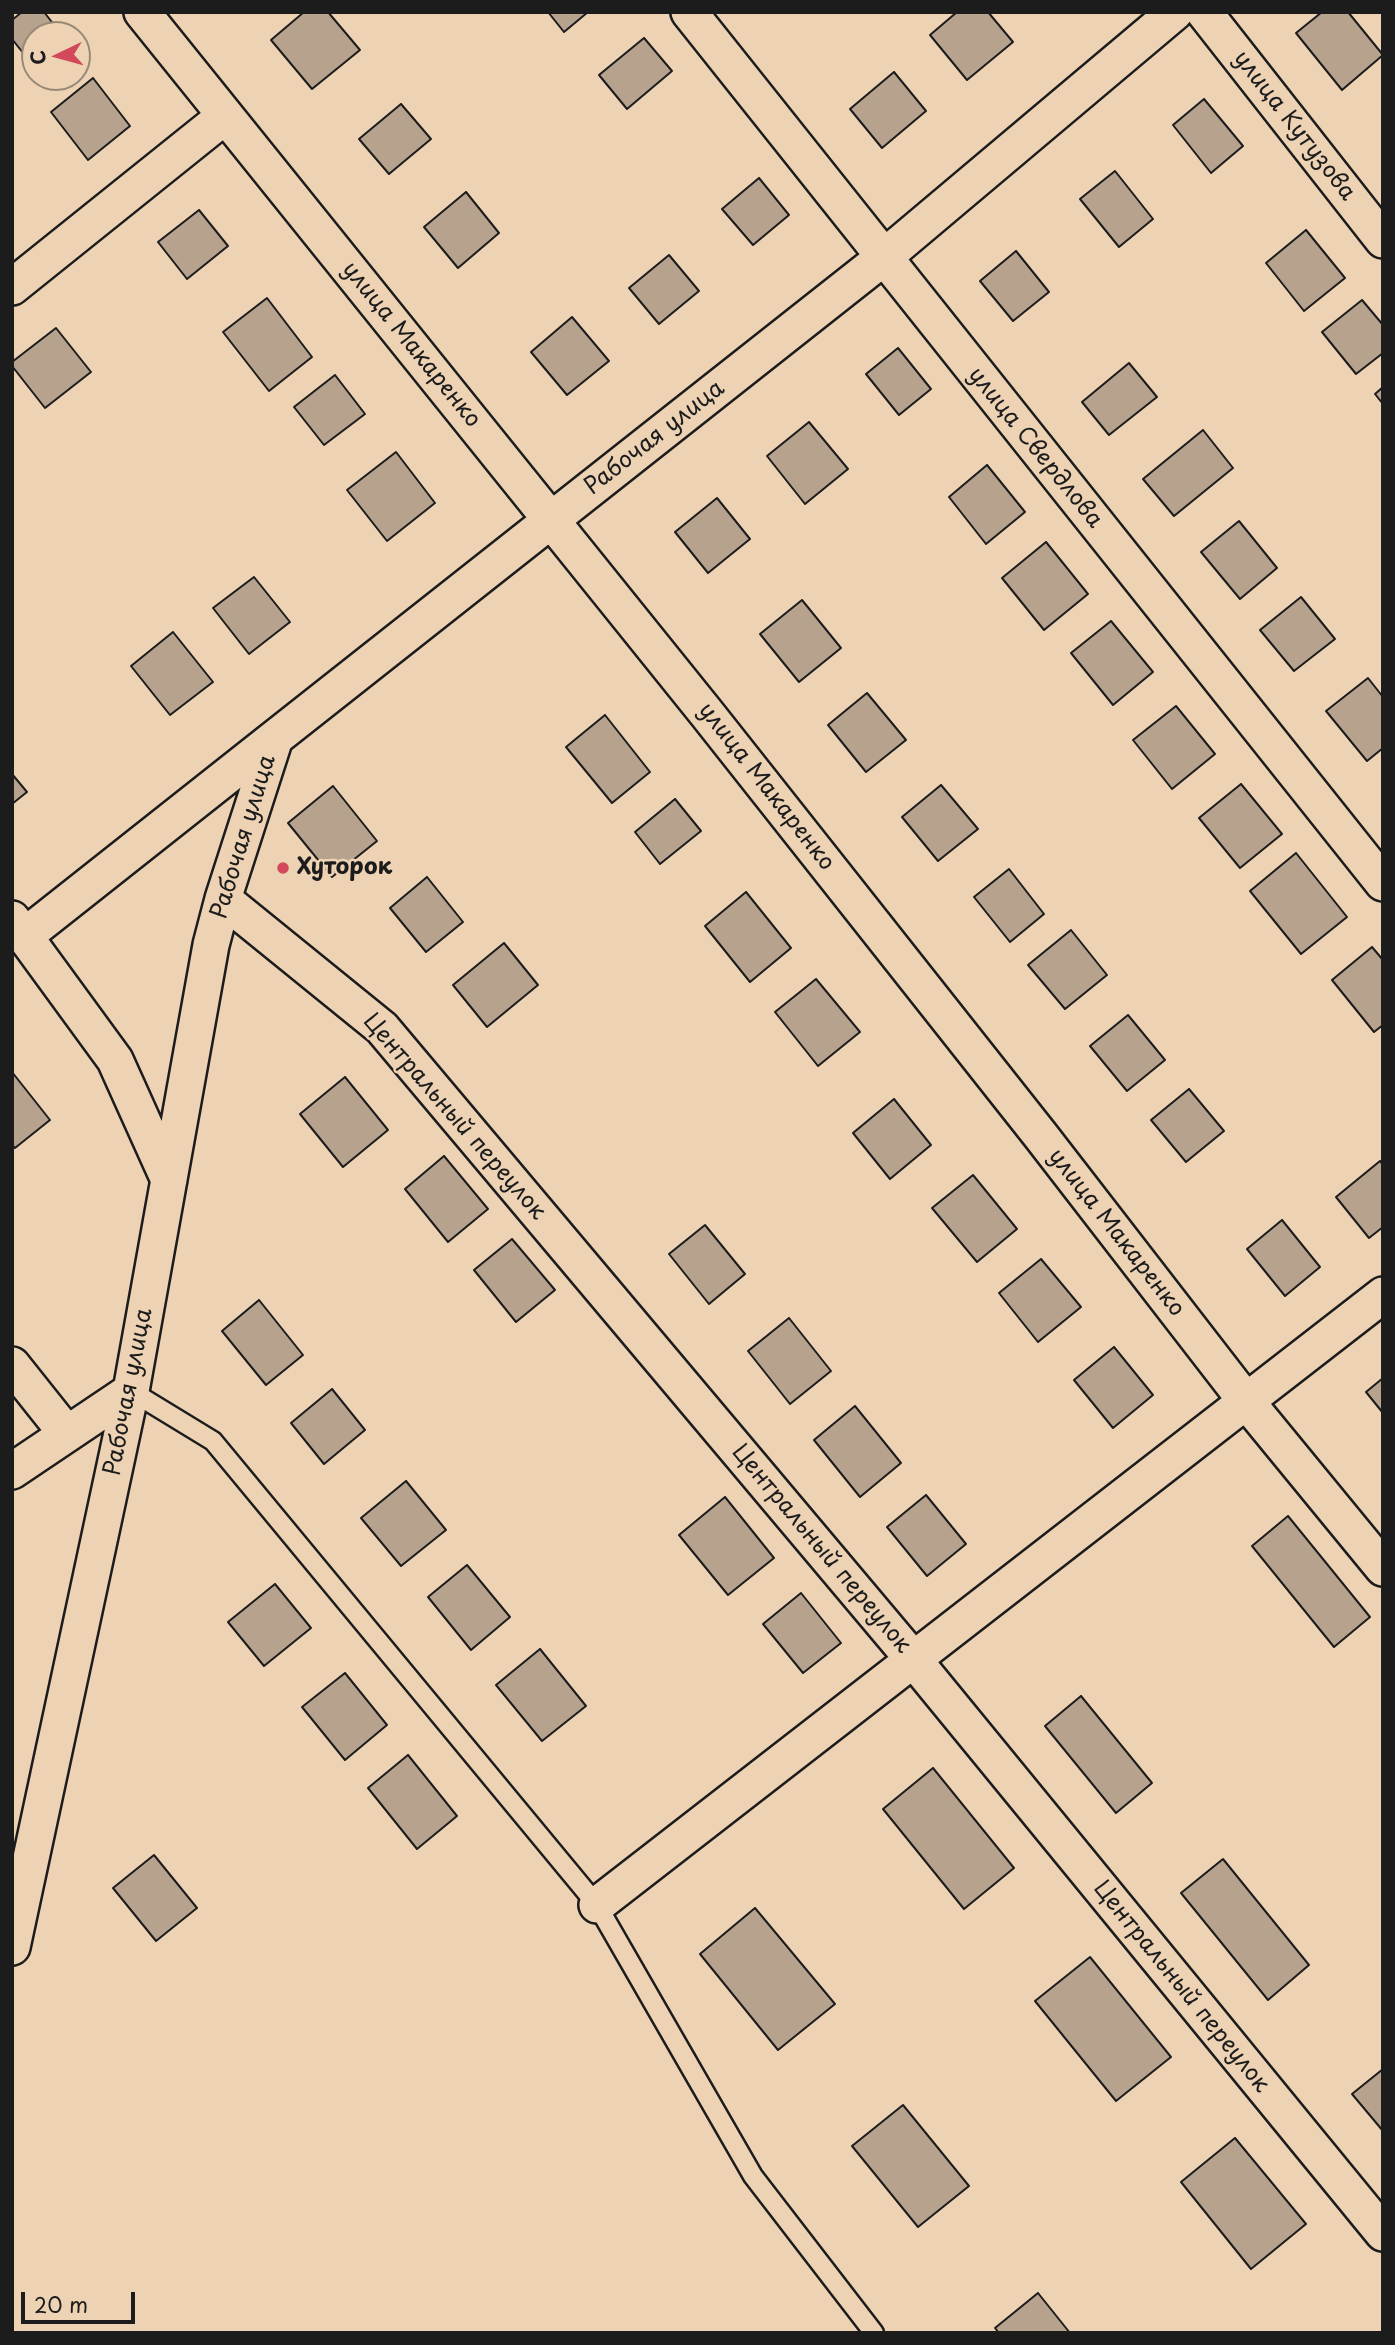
<!DOCTYPE html>
<html>
<head>
<meta charset="utf-8">
<style>
	body { margin:0 }
	#map { position:relative; width:1395px; height:2345px; overflow:hidden; background:#edd2b4; font-family:"Playpen Sans",sans-serif }
	canvas { display:block }
	.frame { position:absolute; inset:0; border:14px solid #1c1c1c; pointer-events:none }
	.north { position:absolute; left:21px; top:21px; width:70px; height:70px; box-sizing:border-box; background:#edd2b4; border:2px solid #998977; border-radius:50%; rotate:265deg; font-size:19px; font-weight:700; line-height:28px; text-align:center; color:#1c1c1c }
	.north::after { content:''; display:block; margin:auto; width:24px; height:32px; background:#d1495b; clip-path:polygon(50% 0,100% 100%,50% 72%,0 100%) }
	.scale { position:absolute; left:21px; top:2292px; width:114px; height:32px; box-sizing:border-box; border:4px solid #1c1c1c; border-top:0; padding-left:9px; font-size:21px; line-height:24px; white-space:nowrap; color:#1c1c1c; -webkit-text-stroke:5px #edd2b4; paint-order:stroke }
</style>
</head>
<body>
<div id="map">
<canvas width="1395" height="2345"></canvas>
<div class="frame"></div>
<div class="north">С</div>
<div class="scale">20 m</div>
</div>
<script>
const ctx = document.querySelector('canvas').getContext('2d');
ctx.lineJoin = 'round';
function fillPath(path, color) { ctx.fillStyle = color; ctx.fill(path, 'evenodd'); }
const poly = rows => new Path2D(rows.map(r => 'M' + r).join(''));
function strokePath(path, color, width, dash) { ctx.strokeStyle = color; ctx.lineWidth = width; ctx.lineCap = dash ? 'butt' : 'round'; ctx.setLineDash(dash || []); ctx.stroke(path); }
function label(font, color, halo, rows, align = 'center') {
  ctx.font = font + ' "Playpen Sans",sans-serif'; ctx.lineWidth = 5; ctx.setLineDash([]); ctx.textBaseline = 'middle'; ctx.strokeStyle = halo; ctx.fillStyle = color; for (const [text, x, y, turn = 0] of rows) {
    ctx.save(); ctx.translate(x, y); ctx.rotate((+turn || 0) * Math.PI / 180); ctx.textAlign = isNaN(turn) ? turn : align; if (halo) ctx.strokeText(text, 0, 0); ctx.fillText(text, 0, 0); ctx.restore();
  }
}
const building = poly([
	[22,12,44,12,62,35,35,35,35,68,12,39,12,20,22,12],
	[304,12,328,12,360,50,312,89,271,40,304,12],
	[548,12,588,12,564,32,548,12],
	[957,12,988,12,1013,42,967,80,930,35,957,12],
	[1322,12,1348,12,1383,55,1342,90,1296,33,1322,12],
	[644,38,672,71,627,109,599,75,644,38],
	[894,72,926,111,882,148,850,109,894,72],
	[93,78,130,126,88,160,51,112,93,78],
	[1204,99,1243,146,1211,173,1173,125,1204,99],
	[401,104,431,139,389,174,359,139,401,104],
	[1115,171,1153,219,1119,247,1080,199,1115,171],
	[759,178,789,215,753,245,722,209,759,178],
	[466,192,499,233,458,268,424,227,466,192],
	[199,210,228,246,187,279,158,242,199,210],
	[1306,230,1345,278,1304,311,1266,263,1306,230],
	[1016,251,1049,292,1013,321,980,281,1016,251],
	[669,255,699,291,659,324,629,288,669,255],
	[267,298,312,357,269,391,223,332,267,298],
	[1362,300,1383,325,1383,353,1356,374,1322,332,1362,300],
	[572,317,609,361,567,395,531,352,572,317],
	[56,328,91,372,45,408,12,366,12,362,56,328],
	[898,348,931,389,899,415,866,374,898,348],
	[1129,363,1157,397,1109,435,1082,402,1129,363],
	[335,375,365,414,324,445,294,407,335,375],
	[1383,387,1383,404,1375,394,1383,387],
	[809,422,848,469,805,504,767,456,809,422],
	[1203,430,1233,468,1174,516,1143,479,1203,430],
	[396,452,435,503,387,541,347,490,396,452],
	[987,465,1025,512,986,544,949,497,987,465],
	[717,498,750,539,708,573,675,532,717,498],
	[1239,521,1277,568,1240,599,1201,552,1239,521],
	[1046,542,1088,594,1044,630,1002,578,1046,542],
	[254,577,290,622,249,654,213,608,254,577],
	[1301,597,1335,639,1294,671,1260,630,1301,597],
	[802,600,841,648,799,682,760,634,802,600],
	[1111,621,1153,672,1113,705,1071,653,1111,621],
	[173,632,213,682,170,715,131,666,173,632],
	[1368,678,1383,697,1383,748,1367,761,1326,711,1368,678],
	[867,693,906,740,866,772,828,725,867,693],
	[1176,706,1215,754,1172,789,1133,740,1176,706],
	[605,715,650,772,612,803,566,747,605,715],
	[12,774,27,792,12,804,12,774],
	[1241,784,1282,834,1240,868,1199,818,1241,784],
	[941,785,978,829,938,861,902,817,941,785],
	[333,786,377,841,332,877,288,823,333,786],
	[675,799,701,831,660,864,635,832,675,799],
	[1296,853,1347,917,1301,954,1250,891,1296,853],
	[1009,869,1044,914,1010,942,974,897,1009,869],
	[427,877,463,922,426,952,390,908,427,877],
	[746,892,791,948,750,982,705,926,746,892],
	[1071,930,1107,975,1065,1009,1028,965,1071,930],
	[504,943,538,985,487,1027,453,985,504,943],
	[1372,947,1383,960,1383,1025,1374,1032,1332,980,1372,947],
	[816,979,860,1032,818,1066,775,1012,816,979],
	[1128,1015,1165,1060,1127,1091,1090,1046,1128,1015],
	[12,1072,50,1120,15,1148,12,1145,12,1072],
	[345,1077,388,1130,343,1167,300,1114,345,1077],
	[1189,1089,1224,1131,1186,1162,1151,1120,1189,1089],
	[894,1099,931,1145,890,1179,853,1133,894,1099],
	[444,1156,488,1209,448,1242,405,1189,444,1156],
	[1380,1161,1383,1165,1383,1227,1369,1238,1336,1197,1380,1161],
	[973,1175,1017,1229,977,1262,932,1208,973,1175],
	[1282,1220,1320,1267,1285,1296,1247,1249,1282,1220],
	[705,1225,745,1274,709,1304,669,1254,705,1225],
	[512,1239,555,1290,516,1322,474,1270,512,1239],
	[1041,1259,1081,1307,1038,1342,999,1293,1041,1259],
	[259,1300,303,1355,266,1385,222,1331,259,1300],
	[789,1318,831,1371,790,1404,748,1351,789,1318],
	[1114,1347,1153,1395,1113,1428,1074,1380,1114,1347],
	[1383,1378,1383,1413,1366,1392,1383,1378],
	[332,1389,365,1430,324,1464,291,1423,332,1389],
	[855,1406,901,1463,860,1497,814,1440,855,1406],
	[406,1481,446,1530,401,1566,361,1518,406,1481],
	[926,1495,966,1544,927,1576,887,1527,926,1495],
	[725,1497,774,1558,728,1595,679,1535,725,1497],
	[1288,1516,1370,1617,1334,1647,1252,1546,1288,1516],
	[467,1565,510,1617,471,1650,428,1597,467,1565],
	[275,1584,311,1628,264,1666,228,1622,275,1584],
	[801,1593,841,1643,803,1673,763,1624,801,1593],
	[540,1649,586,1706,542,1741,496,1685,540,1649],
	[345,1673,387,1725,345,1760,302,1707,345,1673],
	[1081,1696,1152,1783,1116,1813,1045,1726,1081,1696],
	[408,1755,457,1816,417,1849,368,1788,408,1755],
	[933,1768,1014,1868,964,1909,883,1809,933,1768],
	[154,1855,197,1908,156,1941,113,1888,154,1855],
	[1223,1859,1309,1965,1268,2000,1181,1893,1223,1859],
	[755,1908,835,2004,778,2050,700,1954,755,1908],
	[1090,1957,1171,2057,1116,2101,1035,2001,1090,1957],
	[1383,2069,1383,2131,1352,2094,1383,2069],
	[903,2105,969,2186,918,2227,852,2146,903,2105],
	[1235,2138,1306,2224,1251,2269,1181,2182,1235,2138],
	[1038,2293,1070,2333,999,2333,995,2328,1038,2293]
]);
const service = poly([
	[131,1391,213,1441,597,1905,753,2176,874,2333]
]);
const minor = poly([
	[142,12,708,715,1041,1136,1246,1401,1383,1568],
	[689,12,1383,883],
	[1204,12,1383,240],
	[12,287,225,116],
	[223,899,382,1028,913,1659,1383,2233],
	[12,919,115,1060,169,1180],
	[26,935,275,738],
	[12,1365,67,1434],
	[12,1471,131,1391],
	[597,1905,1383,1295],
	[12,1947,131,1391,211,945,223,899,275,738,883,258,1175,12]
]);
const markers = [
	[283,868,7,"#d1495b"]
];
const streetNames = [
	["улица Кутузова",1294,126,52],
	["улица Макаренко",411,345,51],
	["Рабочая улица",655,438,-38],
	["улица Свердлова",1035,448,51],
	["улица Макаренко",766,787,52],
	["Рабочая улица",244,837,-73],
	["Центральный переулок",454,1117,49],
	["улица Макаренко",1116,1233,52],
	["Рабочая улица",129,1392,-79],
	["Центральный переулок",821,1549,50],
	["Центральный переулок",1181,1987,51]
];
const poiNames = [
	["Хуторок",297,868]
];
fillPath(building, '#b6a28d');
strokePath(building, '#1c1c1c', 2);
strokePath(service, '#1c1c1c', 23);
strokePath(minor, '#1c1c1c', 40);
strokePath(service, '#edd2b4', 18);
strokePath(minor, '#edd2b4', 35);
for (const [x, y, r, color] of markers) { const dot = new Path2D(); dot.arc(x, y, r, 0, 2 * Math.PI); ctx.fillStyle = color; ctx.fill(dot); strokePath(dot, '#edd2b4', 2.5); }
label('23px', '#1c1c1c', '#edd2b4', streetNames);
label('bold 23px', '#1c1c1c', '#edd2b4', poiNames, 'left');
</script>
</body>
</html>
